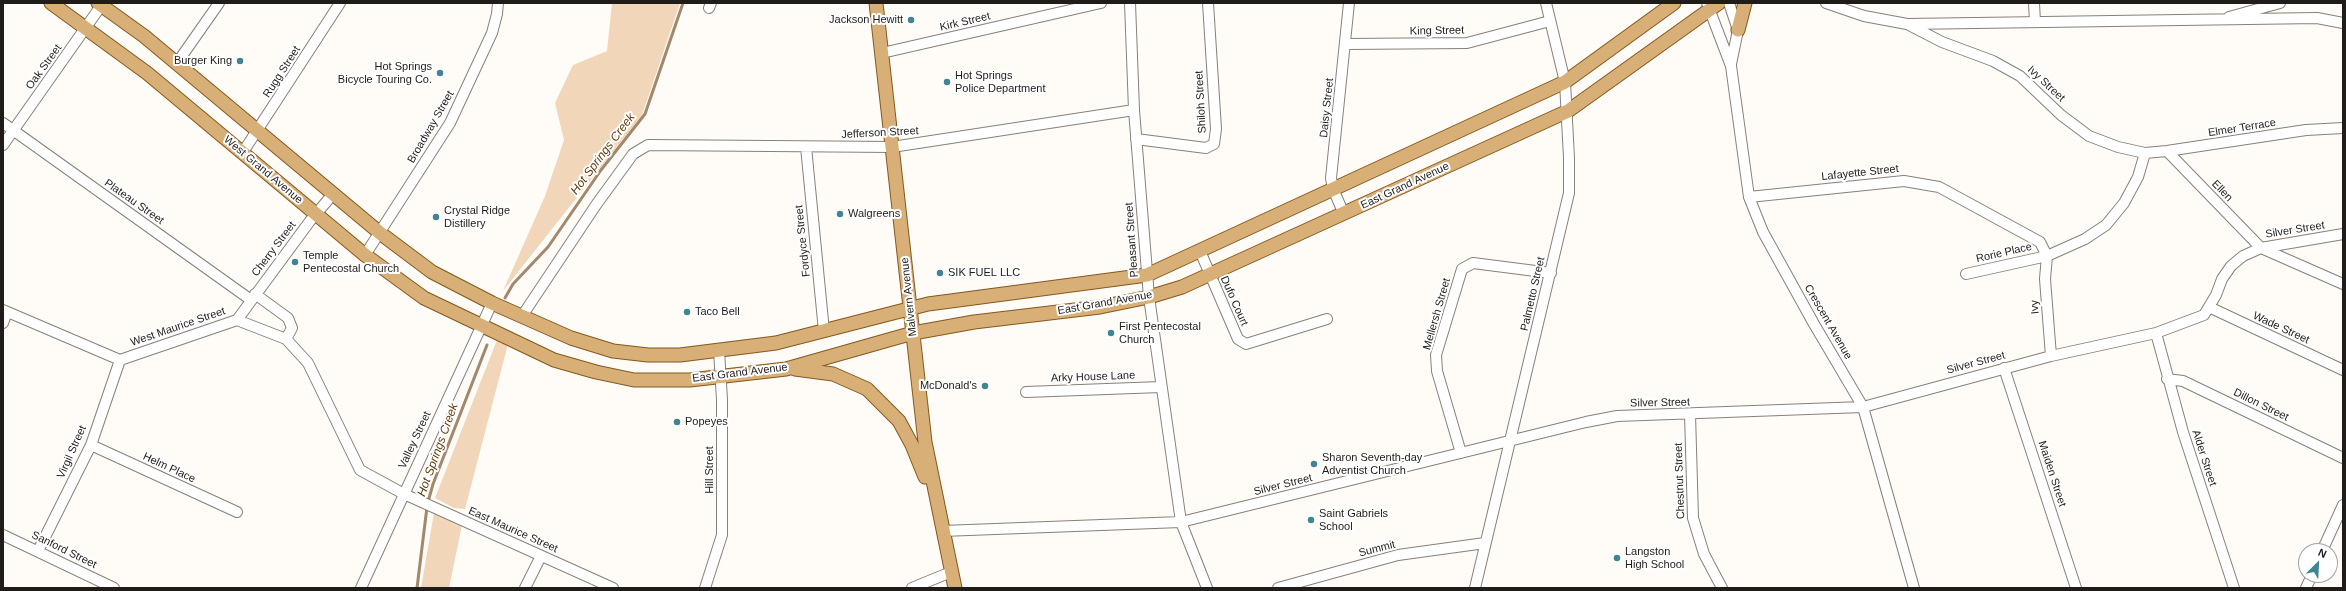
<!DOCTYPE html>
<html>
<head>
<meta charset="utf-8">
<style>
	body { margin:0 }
	#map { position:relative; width:2346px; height:591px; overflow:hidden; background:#fffbf6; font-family:Arial,sans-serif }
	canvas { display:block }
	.frame { position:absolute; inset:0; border:4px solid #1f1c1a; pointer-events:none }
	.north { position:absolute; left:2298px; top:543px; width:40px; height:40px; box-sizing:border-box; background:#fff; border:1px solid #a5a4a3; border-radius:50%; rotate:24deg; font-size:11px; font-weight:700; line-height:16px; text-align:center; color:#1f1c1a }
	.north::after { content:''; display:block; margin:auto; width:14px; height:18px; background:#428495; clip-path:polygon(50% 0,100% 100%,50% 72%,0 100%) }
</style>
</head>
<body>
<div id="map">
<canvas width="2346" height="591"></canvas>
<div class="frame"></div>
<div class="north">N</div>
</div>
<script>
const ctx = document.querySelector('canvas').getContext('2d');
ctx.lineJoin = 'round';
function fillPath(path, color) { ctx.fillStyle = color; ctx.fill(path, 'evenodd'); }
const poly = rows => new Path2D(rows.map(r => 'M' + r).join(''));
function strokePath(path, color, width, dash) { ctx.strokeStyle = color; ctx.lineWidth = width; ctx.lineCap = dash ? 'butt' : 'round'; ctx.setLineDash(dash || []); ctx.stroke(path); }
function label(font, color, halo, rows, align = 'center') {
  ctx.font = font + ' Arial,sans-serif'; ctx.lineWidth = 4; ctx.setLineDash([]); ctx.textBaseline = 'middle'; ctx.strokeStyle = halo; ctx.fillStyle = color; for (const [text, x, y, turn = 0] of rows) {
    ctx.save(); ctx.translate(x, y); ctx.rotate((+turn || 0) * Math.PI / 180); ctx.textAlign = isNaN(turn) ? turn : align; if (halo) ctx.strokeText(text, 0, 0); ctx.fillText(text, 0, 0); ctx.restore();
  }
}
const green = poly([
	[612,3,680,3,642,115,503,291,545,196,564,140,555,103,573,65,607,51],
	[497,340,508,344,465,509,454,508,435,498],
	[434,513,462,525,449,588,421,588]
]);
const stream = poly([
	[505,298,513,284,548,247,601,170,645,114,683,3],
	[428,502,433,484,487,345],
	[417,588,427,507]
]);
const minor = poly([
	[1130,3,1134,110,1149,297,1181,522,1207,588],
	[1707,3,1731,66,1749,197,1763,232,1814,324,1863,407,1914,588],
	[1729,3,1738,30,1731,64],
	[1826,3,1864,16,1907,24,2317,18,2343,23],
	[2034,3,2035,22],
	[709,8,711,3],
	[2229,17,2280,3],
	[1909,25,1942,42,1993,61,2020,76,2061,115,2089,136,2118,147,2145,153,2167,151,2306,130,2343,128],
	[1346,44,1467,43,1550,21],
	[882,53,1101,3],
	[177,63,219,3],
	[3,123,251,300],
	[1136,139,1206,148,1214,144,1216,129,1208,3],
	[3,145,103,3],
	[806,147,824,331],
	[2167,151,2261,248,2343,284],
	[243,152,340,3],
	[1749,197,1904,181,1939,187,2040,242,2047,256,2045,279,2051,356],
	[1344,214,1333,189,1331,178,1349,3],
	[1200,251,1238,339,1246,344,1327,319],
	[365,255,450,123,492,33,497,14,498,3],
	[1966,274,2047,256,2085,239,2106,225,2124,203,2138,177,2145,153],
	[255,294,288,318,292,328,286,339],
	[2209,307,2343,370],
	[3,310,120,360,237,320,286,339,308,363,360,470,404,494,613,588],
	[522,316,596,205,633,154,648,145,892,147,1134,110],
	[237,320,310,221,333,194],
	[3,323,7,312],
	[2156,333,2183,432,2234,588],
	[2004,368,2076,588],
	[2167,379,2183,381,2343,458],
	[1026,392,1161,387],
	[1690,414,1693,518,1704,554,1722,588],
	[91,445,237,512],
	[1461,453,1437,371,1436,355,1462,269,1473,263,1551,273],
	[942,531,1181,522,1586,422,1617,416,1863,407,2051,356,2156,333,2204,315,2216,295,2222,279,2231,266,2243,256,2261,248,2343,234],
	[3,535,114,588],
	[38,551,91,445,120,360],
	[2322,551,2343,505],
	[361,588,492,303],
	[525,588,541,556],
	[705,588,722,535,722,400,719,350],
	[912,588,951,572],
	[1278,588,1398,555,1485,543],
	[1475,588,1569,193,1569,158,1565,82,1546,3],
	[2306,588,2312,575]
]);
const major = poly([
	[51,3,147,73,365,255,424,298,554,360,596,372,634,380,690,380,786,369,913,333,974,322,1100,307,1149,297,1182,287,1568,111,1719,3],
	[98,3,144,36,380,233,432,272,492,303,571,338,613,351,648,355,680,355,776,343,928,304,1147,275,1565,82,1674,3],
	[876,3,925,442,955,588],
	[1738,30,1745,3],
	[795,369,833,374,867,389,899,421,912,445,925,477]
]);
const markers = [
	[911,20,4,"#428495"],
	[240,61,4,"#428495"],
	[440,73,4,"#428495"],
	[947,82,4,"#428495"],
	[840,214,4,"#428495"],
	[436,217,4,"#428495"],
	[295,262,4,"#428495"],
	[940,273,4,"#428495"],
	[687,312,4,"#428495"],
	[1111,333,4,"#428495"],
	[985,386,4,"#428495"],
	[677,422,4,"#428495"],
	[1314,464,4,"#428495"],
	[1311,520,4,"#428495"],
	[1617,558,4,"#428495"]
];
const poiNames = [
	["Jackson Hewitt",903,20,"right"],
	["Burger King",232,61,"right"],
	["Hot Springs",432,67,"right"],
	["Bicycle Touring Co.",432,80,"right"],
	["Hot Springs",955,76],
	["Police Department",955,89],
	["Crystal Ridge",444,211],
	["Distillery",444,224],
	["Walgreens",848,214],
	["Temple",303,256],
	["Pentecostal Church",303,269],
	["SIK FUEL LLC",948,273],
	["Taco Bell",695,312],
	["First Pentecostal",1119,327],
	["Church",1119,340],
	["McDonald's",977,386,"right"],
	["Popeyes",685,422],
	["Sharon Seventh-day",1322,458],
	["Adventist Church",1322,471],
	["Saint Gabriels",1319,514],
	["School",1319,527],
	["Langston",1625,552],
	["High School",1625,565]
];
const streetNames = [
	["Kirk Street",965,22,-13],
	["King Street",1437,31,-1],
	["Oak Street",44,67,-54],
	["Rugg Street",282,72,-57],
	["Ivy Street",2046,84,43],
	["Shiloh Street",1201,102,-93],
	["Daisy Street",1327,108,-84],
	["Broadway Street",431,127,-60],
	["Elmer Terrace",2242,128,-9],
	["Jefferson Street",880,133,-3],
	["West Grand Avenue",263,170,40],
	["Lafayette Street",1860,173,-6],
	["East Grand Avenue",1405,186,-25],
	["Ellen",2222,191,46],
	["Plateau Street",134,202,35],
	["Silver Street",2295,230,-9],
	["Pleasant Street",1132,240,-94],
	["Fordyce Street",803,241,-96],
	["Cherry Street",274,249,-53],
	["Rorie Place",2004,253,-13],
	["Palmetto Street",1533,294,-77],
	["Malvern Avenue",909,297,-96],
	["Dufo Court",1234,301,66],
	["East Grand Avenue",1105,303,-10],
	["Ivy",2035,307,-95],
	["Mellersh Street",1437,314,-74],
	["Crescent Avenue",1828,322,60],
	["West Maurice Street",178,327,-19],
	["Wade Street",2281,328,25],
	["Silver Street",1976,363,-15],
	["East Grand Avenue",740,373,-7],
	["Arky House Lane",1093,377,-2],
	["Silver Street",1660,403,-1],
	["Dillon Street",2261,405,26],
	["Valley Street",415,440,-65],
	["Virgil Street",72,452,-66],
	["Alder Street",2204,458,72],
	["Helm Place",169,468,25],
	["Hill Street",710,470,-90],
	["Maiden Street",2052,474,72],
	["Chestnut Street",1680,481,-92],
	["Silver Street",1283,485,-14],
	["East Maurice Street",513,530,24],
	["Summit",1377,549,-14],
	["Sanford Street",64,550,26]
];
const waterNames = [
	["Hot Springs Creek",603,154,-53],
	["Hot Springs Creek",438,450,-70]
];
fillPath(green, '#f1d6b9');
strokePath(stream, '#a2886d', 3);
strokePath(minor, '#87817b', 12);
strokePath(major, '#86581c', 15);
strokePath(minor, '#fff', 10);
strokePath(major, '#d7af77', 13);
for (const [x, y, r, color] of markers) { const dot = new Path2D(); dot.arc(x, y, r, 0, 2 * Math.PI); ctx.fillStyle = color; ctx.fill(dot); strokePath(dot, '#fff', 1.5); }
label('11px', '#1f1c1a', '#fff', poiNames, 'left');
label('11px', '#1f1c1a', '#fff', streetNames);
label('italic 12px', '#603c0e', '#fff', waterNames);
</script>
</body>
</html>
